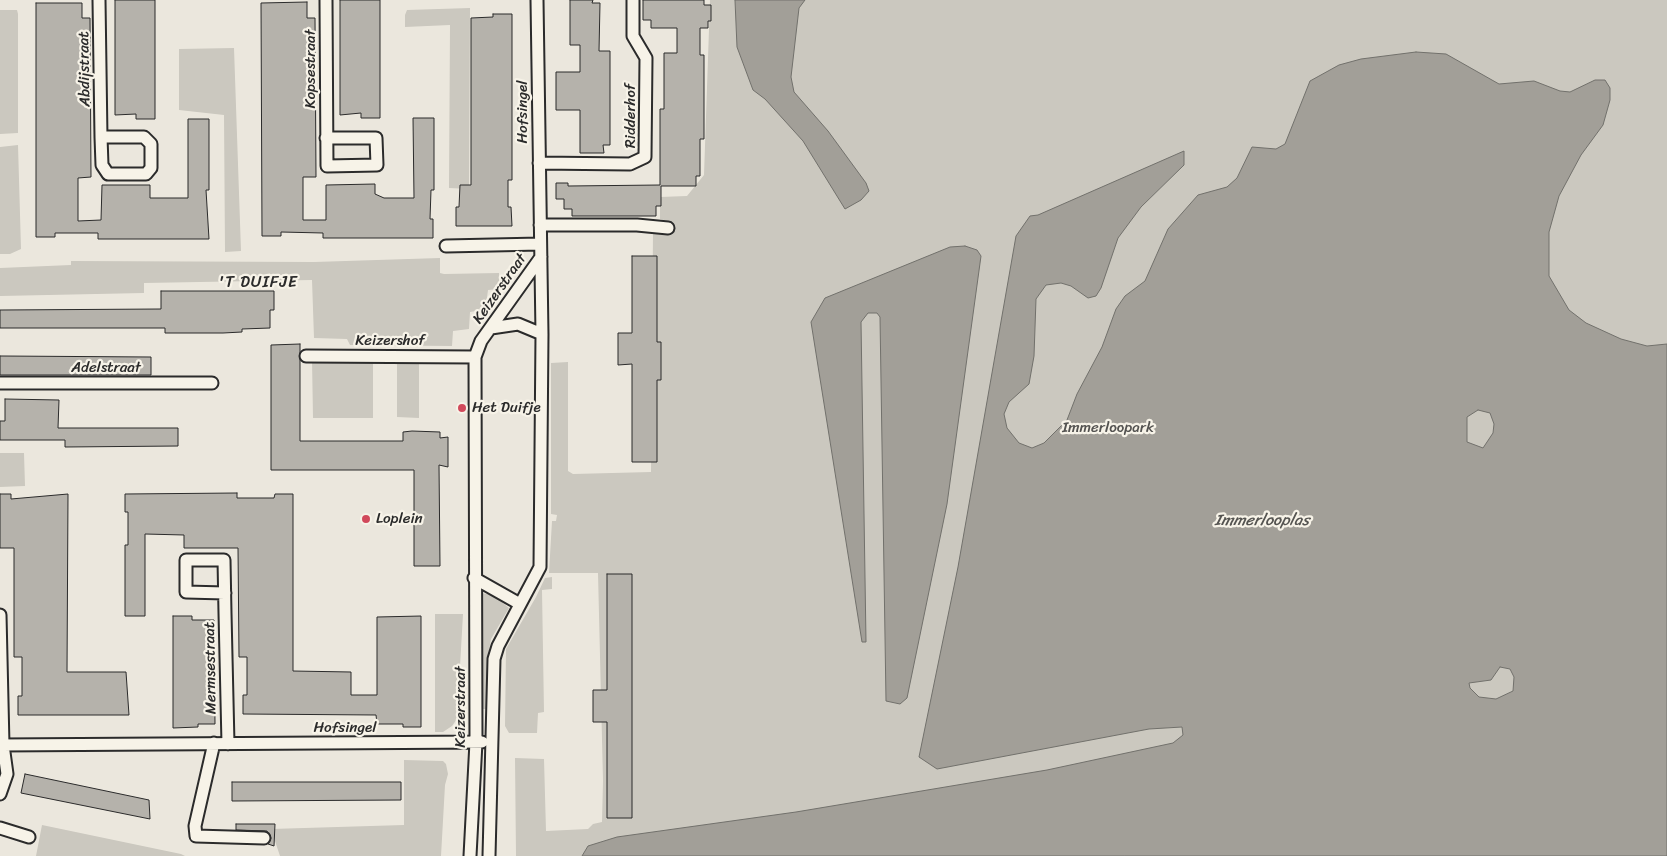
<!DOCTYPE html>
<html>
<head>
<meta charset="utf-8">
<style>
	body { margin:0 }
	canvas { display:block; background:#ebe7dd }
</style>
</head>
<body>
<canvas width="1667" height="856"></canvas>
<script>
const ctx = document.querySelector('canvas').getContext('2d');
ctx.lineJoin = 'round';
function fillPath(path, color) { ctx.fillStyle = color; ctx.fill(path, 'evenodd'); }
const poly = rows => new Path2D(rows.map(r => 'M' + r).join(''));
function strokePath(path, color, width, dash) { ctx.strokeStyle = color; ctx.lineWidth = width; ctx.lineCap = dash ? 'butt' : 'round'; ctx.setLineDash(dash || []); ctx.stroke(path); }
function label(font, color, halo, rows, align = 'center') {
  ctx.font = font + ' Sriracha,sans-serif'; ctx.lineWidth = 4.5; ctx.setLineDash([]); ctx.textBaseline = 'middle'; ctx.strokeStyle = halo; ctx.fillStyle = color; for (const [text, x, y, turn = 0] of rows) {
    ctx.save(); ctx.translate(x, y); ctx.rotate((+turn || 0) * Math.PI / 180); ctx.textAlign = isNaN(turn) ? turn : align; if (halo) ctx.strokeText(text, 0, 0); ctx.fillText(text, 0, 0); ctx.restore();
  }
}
const green = poly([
	[710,0,1667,0,1667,856,516,856,515,758,544,759,546,831,588,829,593,824,602,822,603,781,598,573,549,573,552,521,556,521,557,515,551,514,551,363,568,362,568,471,573,474,651,472,653,231,662,228,668,221,660,219,660,197,687,196,704,175],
	[470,8,469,189,449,188,450,25,405,27,405,15,407,10],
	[0,10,17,10,18,14,18,133,0,134],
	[234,48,241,251,225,252,224,115,179,110,179,49],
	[18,145,21,249,10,254,0,254,0,147],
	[440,258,440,273,444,274,499,273,499,289,488,290,486,305,482,310,470,312,469,329,453,331,452,346,350,345,347,339,314,338,312,280,144,283,144,293,0,296,0,268,71,265,71,261,314,262],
	[312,359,373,360,373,418,313,418],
	[397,359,419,359,419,418,397,417],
	[0,453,24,453,25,486,0,487],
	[552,577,552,589,542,590,544,712,538,713,537,733,509,733,505,726,506,649,536,597,545,578],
	[481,593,493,595,509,608,491,639,487,662,487,709,480,709],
	[435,614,463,614,457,719,452,726,443,732,435,732],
	[404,760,443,761,446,764,448,774,445,785,441,856,280,856,271,829,404,825],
	[42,825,181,854,185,856,36,856]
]);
const water = poly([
	[735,0,805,0,799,8,791,77,794,92,828,131,866,183,869,191,861,200,845,209,803,141,765,99,753,90,737,47,735,0],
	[1416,52,1446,54,1499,84,1534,81,1560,91,1570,92,1595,80,1605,80,1610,88,1610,100,1603,125,1581,155,1559,196,1549,232,1549,276,1569,310,1586,323,1621,339,1647,346,1667,344,1667,856,582,856,588,846,617,837,796,812,1047,770,1173,743,1183,735,1182,727,1149,729,937,769,919,757,958,567,1016,236,1030,216,1038,215,1184,151,1184,165,1141,207,1118,238,1101,288,1096,296,1088,298,1071,286,1061,283,1046,285,1036,299,1034,356,1029,384,1009,402,1004,414,1007,428,1019,443,1032,448,1044,443,1067,420,1077,394,1102,347,1116,309,1125,296,1145,281,1168,229,1198,195,1227,187,1237,178,1252,147,1276,149,1285,144,1310,81,1339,65,1361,59,1416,52],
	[1478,410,1490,413,1494,424,1493,433,1483,448,1467,442,1467,417,1478,410],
	[1500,667,1510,669,1514,677,1513,691,1496,699,1479,697,1470,688,1469,683,1491,680,1500,667],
	[965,246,977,250,981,256,947,504,907,698,900,704,886,701,880,317,877,313,868,313,861,322,866,642,862,642,811,322,825,298,950,247,965,246]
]);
const building = poly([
	[115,0,155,0,155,119,136,119,136,114,115,115,115,0],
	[340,0,380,0,380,118,361,118,361,113,340,115,340,0],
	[570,0,593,0,592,3,600,3,599,51,610,51,610,145,603,145,604,153,580,153,580,110,556,110,556,72,580,72,580,45,570,45,570,0],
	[643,0,704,0,704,5,711,5,711,21,708,21,708,28,700,28,700,55,704,55,704,139,700,139,700,176,696,176,696,186,661,186,661,206,656,206,656,216,572,216,572,209,564,209,564,199,556,199,556,183,568,183,568,186,660,185,660,109,664,109,664,53,677,53,677,28,651,28,651,20,643,20,643,0],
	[307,2,307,18,315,18,316,177,303,177,303,220,326,220,326,185,375,184,375,194,384,198,414,198,413,118,434,118,434,190,431,190,430,219,433,219,433,238,323,238,323,233,281,232,281,236,262,236,261,3,307,2],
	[36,3,82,3,82,18,90,18,91,177,78,178,78,221,101,220,102,185,150,185,150,198,188,198,188,119,209,119,209,190,206,190,209,239,98,239,98,233,55,233,55,237,36,237,36,3],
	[493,14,512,14,512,180,508,180,508,207,511,207,512,226,456,226,456,207,459,207,460,185,471,185,471,18,493,17,493,14],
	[632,256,657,256,657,342,661,342,661,380,657,380,657,462,632,462,632,364,618,365,618,333,632,333,632,256],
	[161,291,274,291,274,310,270,310,270,328,242,329,242,332,223,333,165,333,165,328,0,328,0,310,161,309,161,291],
	[300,344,300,441,403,441,403,432,412,431,440,432,440,438,448,437,448,467,439,465,440,566,414,566,414,470,271,470,271,345,300,344],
	[0,356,151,357,151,375,0,375,0,356],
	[5,399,59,400,58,428,178,428,178,446,65,447,65,440,0,440,0,421,5,421,5,399],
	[237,493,237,498,274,498,275,494,293,494,293,671,351,672,351,695,377,695,377,617,421,616,421,727,403,727,403,724,377,724,376,715,243,714,243,695,247,695,247,657,239,657,238,548,184,548,184,535,145,534,145,616,125,616,125,545,128,545,128,512,125,512,125,494,237,493],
	[0,494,11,494,11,499,68,494,67,672,126,672,129,715,18,715,18,696,22,696,22,657,14,657,14,548,0,548,0,494],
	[607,574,632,574,632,818,607,818,607,722,593,722,593,690,607,690,607,574],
	[173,616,192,616,192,620,214,620,215,724,198,724,198,727,173,728,173,616],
	[25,774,149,800,150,819,21,793,25,774],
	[232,782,401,782,401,800,232,801,232,782],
	[236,824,275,824,274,846,268,844,271,838,267,831,236,830,236,824]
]);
const minor = poly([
	[99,0,101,137],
	[326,0,327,166,377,165,376,138,326,138],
	[101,137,144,137,151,144,151,168,146,174,108,174,102,165,101,137],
	[539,163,630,164,645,157,646,58,633,36,633,0],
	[540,225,637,225,668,228],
	[446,246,540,244],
	[491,328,518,324,542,334],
	[306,356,475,357],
	[0,383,212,383],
	[474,578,520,604],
	[225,593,186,592,186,560,224,560,225,613,228,744],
	[0,615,3,745,7,774,0,794],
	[214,743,195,826,196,836,264,838],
	[0,745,482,742],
	[0,828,29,837],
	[470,856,476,742,475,357,481,341,541,257],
	[489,856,494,659,498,646,540,567,542,334,537,0]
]);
const markers = [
	[462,408,5,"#d1495b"],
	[366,519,5,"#d1495b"]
];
const streetNames = [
	["Abdijstraat",85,69,-91],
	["Kopsestraat",311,69,-90],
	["Hofsingel",523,112,-90],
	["Ridderhof",631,116,-90],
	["Keizerstraat",500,289,-55],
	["Keizershof",390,341],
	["Adelstraat",106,368],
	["Mermsestraat",211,668,-91],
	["Keizerstraat",461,707,-90],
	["Hofsingel",345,728]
];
const poiNames = [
	["Het Duifje",472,408],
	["Loplein",376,519]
];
const parkNames = [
	["Immerloopark",1108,428]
];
const neighbourhoodNames = [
	["'T DUIFJE",258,283]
];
const waterNames = [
	["Immerlooplas",1262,521]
];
fillPath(green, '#cbc8bf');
fillPath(water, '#a29f98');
strokePath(water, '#72716c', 1);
fillPath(building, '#b5b2ab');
strokePath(building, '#2b2b2b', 1);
strokePath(minor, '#2b2b2b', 15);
strokePath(minor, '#f7f3e8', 11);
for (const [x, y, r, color] of markers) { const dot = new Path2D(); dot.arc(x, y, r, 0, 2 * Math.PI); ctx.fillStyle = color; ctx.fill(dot); strokePath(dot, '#f7f3e8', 2); }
label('15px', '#2b2b2b', '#f7f3e8', streetNames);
label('15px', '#2b2b2b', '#f7f3e8', poiNames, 'left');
label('15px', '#535250', '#f7f3e8', parkNames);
ctx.letterSpacing = '1px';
label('16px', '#2b2b2b', '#f7f3e8', neighbourhoodNames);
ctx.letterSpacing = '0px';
label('italic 16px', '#555451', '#f7f3e8', waterNames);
</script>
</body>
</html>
